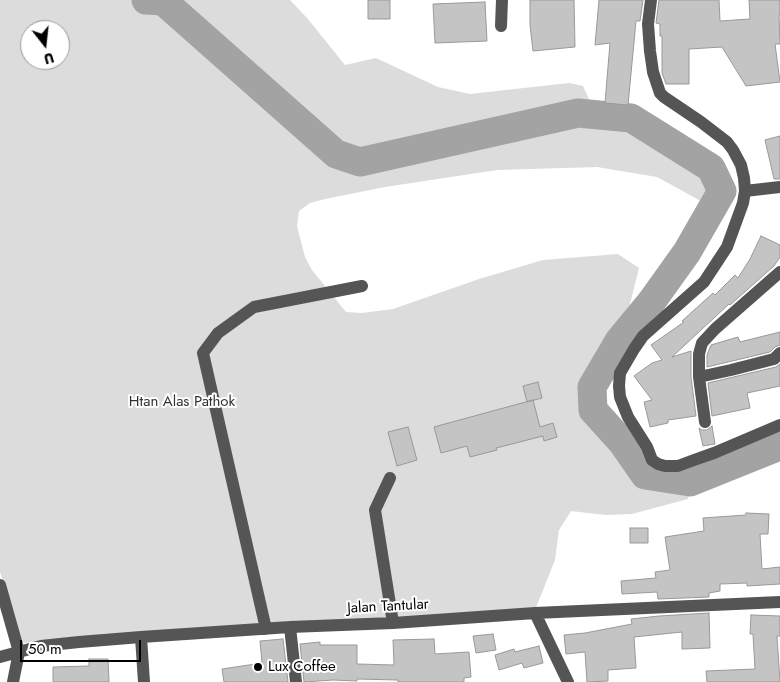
<!DOCTYPE html>
<html>
<head>
<meta charset="utf-8">
<style>
	body { margin:0 }
	#map { position:relative; width:780px; height:682px; overflow:hidden; background:#fff; font-family:Jost,sans-serif }
	canvas { display:block }
	.north { position:absolute; left:20px; top:20px; width:50px; height:50px; box-sizing:border-box; background:#fff; border:1px solid #999; border-radius:50%; rotate:164deg; font-size:14px; font-weight:700; line-height:20px; text-align:center; color:#000 }
	.north::after { content:''; display:block; margin:auto; width:18px; height:22px; background:#000; clip-path:polygon(50% 0,100% 100%,50% 72%,0 100%) }
	.scale { position:absolute; left:20px; top:640px; width:121px; height:22px; box-sizing:border-box; border:2px solid #000; border-top:0; padding-left:6px; font-size:15px; line-height:18px; white-space:nowrap; color:#000; -webkit-text-stroke:4px #fff; paint-order:stroke }
</style>
</head>
<body>
<div id="map">
<canvas width="780" height="682"></canvas>
<div class="north">U</div>
<div class="scale">50 m</div>
</div>
<script>
const ctx = document.querySelector('canvas').getContext('2d');
ctx.lineJoin = 'round';
function fillPath(path, color) { ctx.fillStyle = color; ctx.fill(path, 'evenodd'); }
const poly = rows => new Path2D(rows.map(r => 'M' + r).join(''));
function strokePath(path, color, width, dash) { ctx.strokeStyle = color; ctx.lineWidth = width; ctx.lineCap = dash ? 'butt' : 'round'; ctx.setLineDash(dash || []); ctx.stroke(path); }
function label(font, color, halo, rows, align = 'center') {
  ctx.font = font + ' Jost,sans-serif'; ctx.lineWidth = 4; ctx.setLineDash([]); ctx.textBaseline = 'middle'; ctx.strokeStyle = halo; ctx.fillStyle = color; for (const [text, x, y, turn = 0] of rows) {
    ctx.save(); ctx.translate(x, y); ctx.rotate((+turn || 0) * Math.PI / 180); ctx.textAlign = isNaN(turn) ? turn : align; if (halo) ctx.strokeText(text, 0, 0); ctx.fillText(text, 0, 0); ctx.restore();
  }
}
const green = poly([
	[0,0,290,0,307,18,345,65,376,58,438,87,470,94,569,83,583,86,589,99,598,110,646,122,724,176,732,190,730,204,713,205,699,200,657,177,597,167,497,170,385,187,325,199,310,203,299,211,297,226,305,257,312,270,346,312,362,313,393,309,479,279,543,260,618,254,639,268,630,304,622,321,616,339,588,386,589,411,619,445,643,478,689,486,688,499,632,514,606,515,571,511,559,530,555,560,535,610,22,643,0,572],
	[30,30,60,30,60,60,30,60]
]);
const river = poly([
	[146,0,163,1,336,154,360,162,578,113,631,118,711,168,722,191,687,252,652,301,619,341,592,387,593,410,622,442,645,475,690,482,780,446]
]);
const building = poly([
	[368,0,390,0,390,19,368,19,368,0],
	[530,0,574,0,575,47,533,51,530,25,530,0],
	[599,0,643,0,640,21,636,21,628,105,605,103,610,43,595,45,599,0],
	[659,0,719,0,720,21,750,19,749,0,780,0,780,15,779,15,780,44,775,44,780,82,746,86,722,47,689,49,689,84,666,84,662,73,662,36,660,36,660,24,656,23,659,0],
	[485,2,487,41,435,43,433,4,485,2],
	[780,136,780,179,774,179,765,140,780,136],
	[761,236,780,245,780,257,774,266,730,305,729,304,672,357,691,351,691,377,696,416,668,420,668,423,650,427,644,402,652,400,634,376,652,363,662,360,651,345,684,322,682,321,713,293,715,295,735,275,738,278,750,259,761,236],
	[780,332,780,345,775,347,770,352,707,367,707,355,711,345,738,337,740,342,780,332],
	[780,364,780,386,747,393,750,408,712,416,708,383,776,367,780,364],
	[538,382,542,398,527,402,523,386,538,382],
	[533,400,540,427,553,423,557,437,544,441,543,436,496,448,497,450,470,457,467,446,441,453,434,427,533,400],
	[712,426,715,444,703,446,699,428,702,430,707,430,712,426],
	[408,427,417,460,397,466,388,432,408,427],
	[746,513,769,514,768,534,760,534,762,569,780,567,780,584,747,586,747,583,720,584,720,591,709,593,709,597,658,599,657,592,622,594,621,581,656,578,655,572,670,570,665,537,704,531,703,518,746,515,746,513],
	[630,528,648,528,648,543,630,543,630,528],
	[709,613,710,648,682,649,682,632,634,637,636,668,608,670,608,681,587,682,585,652,566,654,564,635,585,633,632,624,631,619,659,616,709,613],
	[751,615,780,616,780,636,777,636,780,682,707,682,706,671,755,669,753,634,750,634,751,615],
	[493,634,496,650,476,653,473,636,493,634],
	[283,639,288,682,224,682,222,669,262,663,260,641,283,639],
	[434,639,435,654,469,652,471,677,464,678,464,682,398,682,398,680,357,679,357,681,333,680,304,682,300,644,320,642,320,645,357,645,357,664,394,665,393,640,434,639],
	[539,646,543,663,524,668,522,663,499,670,495,655,514,649,515,652,539,646],
	[89,659,108,659,109,682,53,682,53,667,89,666,89,659]
]);
const minor = poly([
	[651,0,648,24,650,51,653,72,660,93,664,97,701,122,727,142,733,150,741,165,744,178,745,191,743,203,727,247,704,282,643,336,634,349,620,373,619,386,620,397,628,417,647,447,652,460,658,464,665,466,678,466,694,460,714,453,780,425],
	[501,26,502,0],
	[745,191,780,187],
	[699,377,731,370,774,359,780,353],
	[705,422,699,377,699,354,702,343,715,329,780,272],
	[390,478,375,510,393,623],
	[0,585,19,652,13,682],
	[535,613,568,682],
	[290,627,296,682],
	[266,629,203,353,218,333,254,307,362,286],
	[141,637,144,682],
	[0,657,41,646,79,642,141,637,290,627,393,623,535,613,780,602]
]);
const markers = [
	[258,667,5,"#000"]
];
const parkNames = [
	["Htan Alas Pathok",182,402]
];
const streetNames = [
	["Jalan Tantular",388,607,-3]
];
const poiNames = [
	["Lux Coffee",268,667]
];
fillPath(green, '#dcdcdc');
strokePath(river, '#a3a3a3', 29);
fillPath(building, '#c4c4c4');
strokePath(building, '#999', 1);
strokePath(minor, '#555', 12);
for (const [x, y, r, color] of markers) { const dot = new Path2D(); dot.arc(x, y, r, 0, 2 * Math.PI); ctx.fillStyle = color; ctx.fill(dot); strokePath(dot, '#fff', 2); }
label('15px', '#333', '#fff', parkNames);
label('15px', '#000', '#fff', streetNames);
label('15px', '#000', '#fff', poiNames, 'left');
</script>
</body>
</html>
